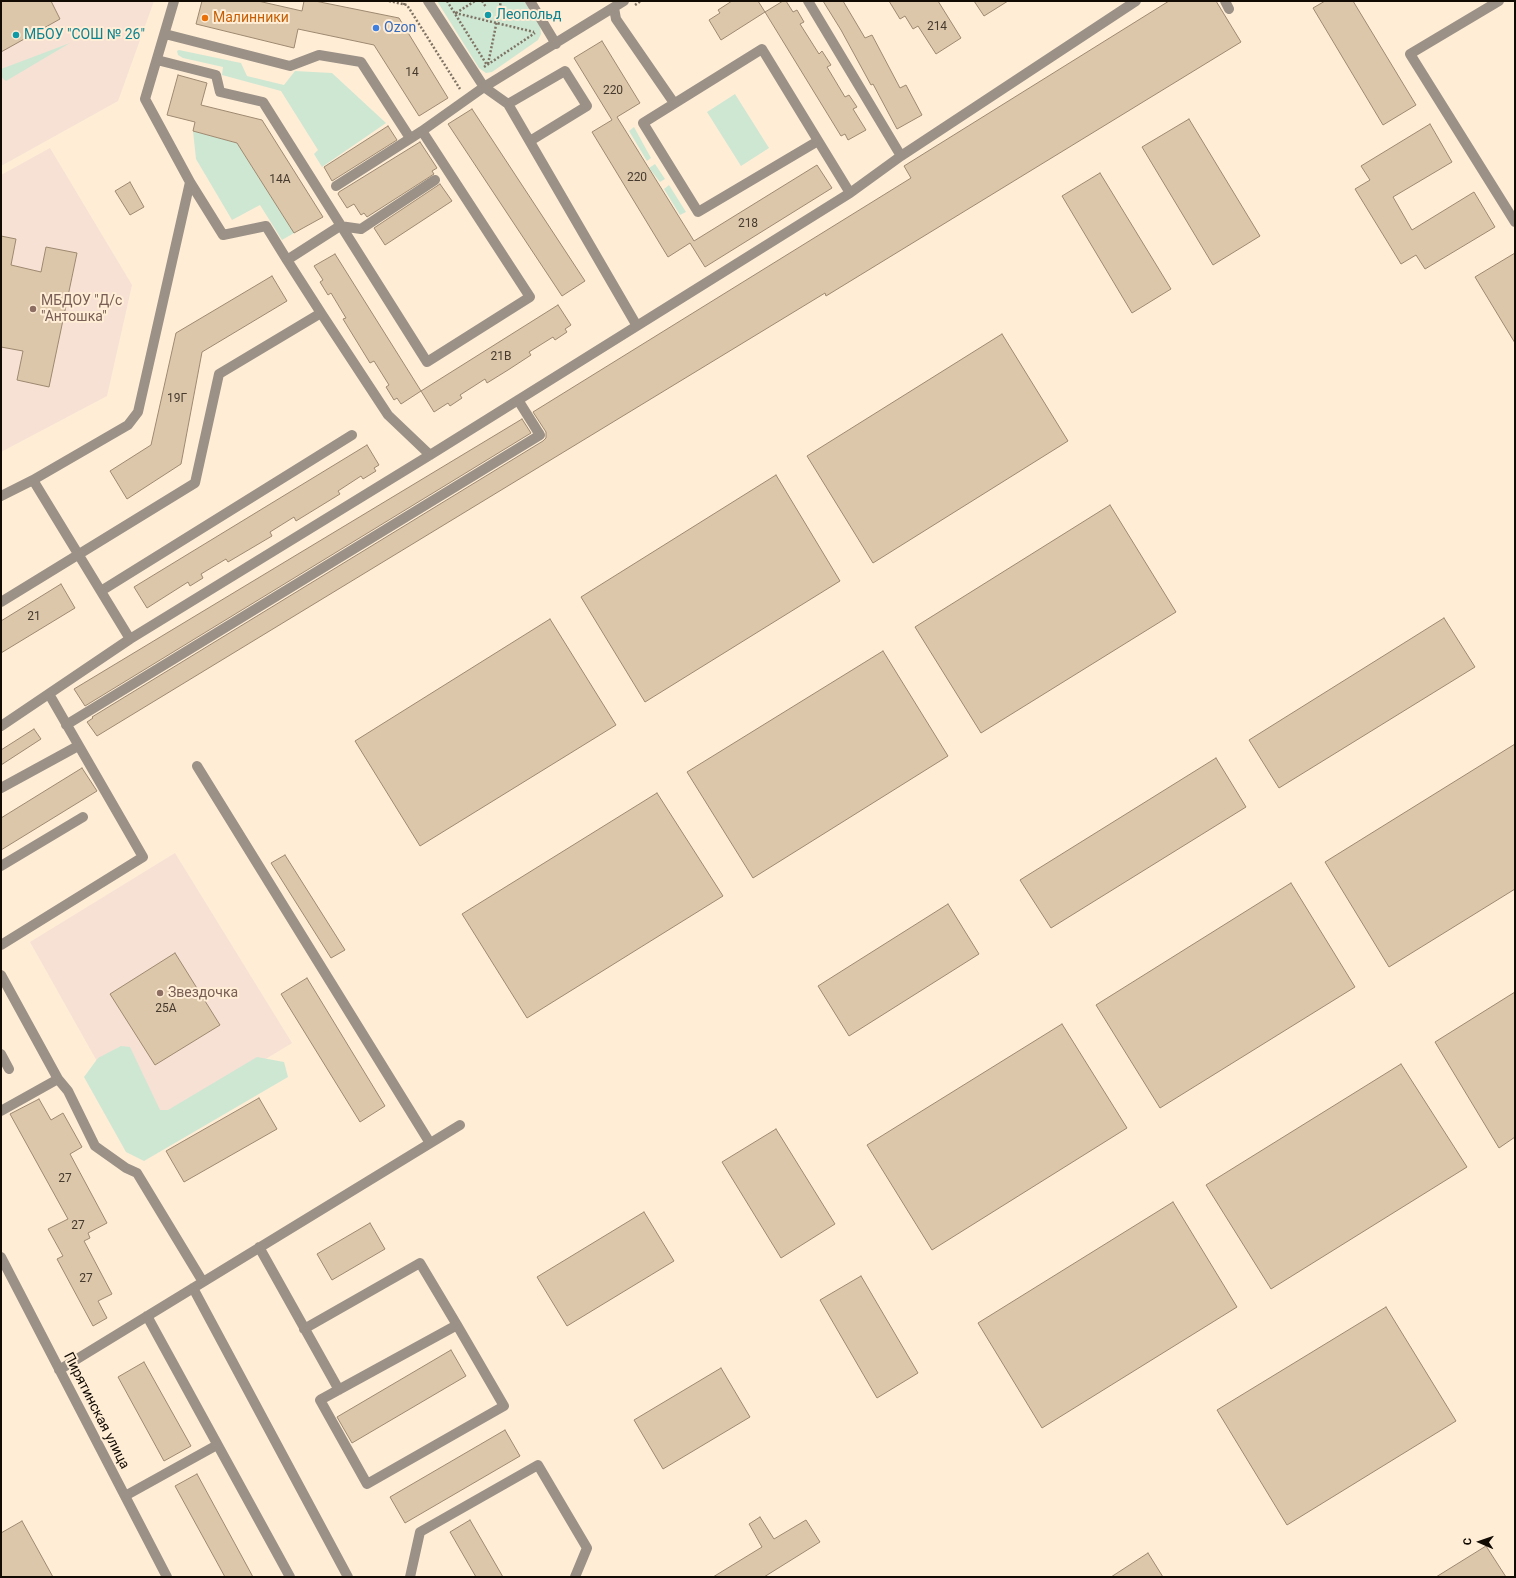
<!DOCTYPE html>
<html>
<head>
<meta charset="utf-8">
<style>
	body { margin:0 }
	#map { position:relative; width:1516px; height:1578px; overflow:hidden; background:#ffedd6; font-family:Roboto,sans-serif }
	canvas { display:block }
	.frame { position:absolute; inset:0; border:2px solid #120b03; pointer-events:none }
	.north { position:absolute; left:1460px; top:1522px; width:40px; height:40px; -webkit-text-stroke:3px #ffedd6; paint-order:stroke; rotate:272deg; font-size:11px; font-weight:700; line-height:16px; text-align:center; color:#120b03 }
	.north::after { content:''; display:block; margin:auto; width:14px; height:18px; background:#120b03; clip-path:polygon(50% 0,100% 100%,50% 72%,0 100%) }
</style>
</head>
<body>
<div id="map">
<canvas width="1516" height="1578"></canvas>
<div class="frame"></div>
<div class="north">С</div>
</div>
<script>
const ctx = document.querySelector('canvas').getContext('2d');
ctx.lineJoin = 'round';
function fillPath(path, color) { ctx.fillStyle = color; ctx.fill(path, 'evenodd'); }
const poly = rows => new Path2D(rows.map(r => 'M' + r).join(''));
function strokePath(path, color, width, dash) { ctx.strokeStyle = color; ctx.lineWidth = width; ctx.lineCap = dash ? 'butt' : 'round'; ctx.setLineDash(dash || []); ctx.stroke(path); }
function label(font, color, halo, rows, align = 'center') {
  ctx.font = font + ' Roboto,sans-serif'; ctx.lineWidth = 4; ctx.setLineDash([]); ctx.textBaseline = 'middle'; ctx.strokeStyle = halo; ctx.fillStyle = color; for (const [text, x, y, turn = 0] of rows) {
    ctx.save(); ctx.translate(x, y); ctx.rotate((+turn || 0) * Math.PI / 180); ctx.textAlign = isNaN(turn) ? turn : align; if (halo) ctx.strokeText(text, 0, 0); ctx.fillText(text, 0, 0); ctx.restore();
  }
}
const education = poly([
	[1,1,154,1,118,101,1,166],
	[50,148,132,285,107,396,1,452,1,175],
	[175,853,292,1043,139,1136,30,942]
]);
const green = poly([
	[437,1,524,1,540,26,541,34,538,40,492,72,486,73,479,68],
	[70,43,6,81,1,77,1,69],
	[179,50,241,63,247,76,284,85,295,71,332,73,386,123,322,167,314,154,318,150,281,91,222,75,223,67,183,58,178,55,177,51],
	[735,94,769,148,741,166,707,112],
	[634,127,651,158,647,161,629,131],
	[193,131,237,143,294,233,282,240,260,205,232,220,196,159],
	[655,164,665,179,660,182,649,168],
	[669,185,686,212,680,215,664,189],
	[121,1046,130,1047,160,1110,168,1110,257,1057,284,1062,288,1077,144,1161,126,1152,84,1077,98,1058]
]);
const building = poly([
	[1,1,51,1,60,19,1,52,1,1],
	[202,1,258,1,302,11,304,1,315,1,399,18,448,98,419,116,374,45,298,29,294,48,196,24,202,1],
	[732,1,758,1,765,12,721,40,709,20,720,13,718,10,732,1],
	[783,1,786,1,793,12,797,10,804,22,800,24,819,54,822,51,831,65,827,67,845,97,849,95,857,107,853,109,866,130,848,140,845,134,841,136,765,12,783,1],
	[823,1,843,1,865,38,872,35,900,88,906,85,922,115,897,129,873,84,871,85,841,30,823,1],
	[889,1,938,1,961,38,936,54,918,26,913,29,905,16,900,19,889,1],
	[974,1,1008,1,984,16,974,1],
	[1169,1,1216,1,1241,42,826,296,825,293,97,736,87,722,93,718,92,717,543,441,546,438,546,432,533,412,911,178,904,166,1169,1],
	[1325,1,1353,1,1416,105,1383,125,1313,8,1325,1],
	[602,41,640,103,617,117,694,241,817,165,832,188,705,267,690,243,668,257,592,132,612,120,574,58,602,41],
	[178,75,207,83,201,105,262,120,323,217,294,233,237,143,193,131,195,122,167,115,178,75],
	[472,109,585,281,562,296,448,124,472,109],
	[1189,119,1260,236,1213,265,1142,147,1189,119],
	[1430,124,1452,162,1393,197,1412,230,1474,192,1495,227,1425,269,1416,255,1401,264,1355,189,1370,180,1361,166,1430,124],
	[388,126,397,140,332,181,324,167,388,126],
	[420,142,437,168,432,171,434,174,367,217,364,213,361,215,354,204,347,208,338,194,339,192,420,142],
	[1100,173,1171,289,1132,313,1062,196,1100,173],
	[130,182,144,207,130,215,115,191,130,182],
	[440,184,452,201,385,245,374,228,440,184],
	[1,236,16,239,11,265,41,272,46,247,77,253,49,387,17,380,23,351,1,347,1,236],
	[1515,253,1515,343,1475,277,1515,253],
	[335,254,421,391,401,404,397,398,394,400,386,387,389,385,374,361,370,363,343,319,346,318,331,293,328,295,320,282,323,280,314,266,335,254],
	[272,276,287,301,202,352,181,464,127,499,110,471,151,445,176,333,272,276],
	[558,305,571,325,565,329,567,332,555,340,553,337,529,352,531,355,508,370,487,383,485,379,460,395,462,398,450,406,448,403,434,412,421,391,558,305],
	[1002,334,1068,441,873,563,807,456,1002,334],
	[522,419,531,433,85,706,74,689,522,419],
	[367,445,379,465,374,468,376,471,363,479,361,476,338,491,340,494,296,521,294,517,270,532,272,536,228,562,226,559,201,574,203,578,190,586,188,582,147,608,134,587,367,445],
	[776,475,840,581,645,702,581,597,776,475],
	[1110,505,1176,612,981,733,915,627,1110,505],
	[61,584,75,608,1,653,1,621,61,584],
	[1444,618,1475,667,1279,788,1249,740,1444,618],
	[550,619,616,725,420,846,355,741,550,619],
	[883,651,948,756,753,878,687,772,883,651],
	[34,729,41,739,1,765,1,750,34,729],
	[1515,744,1515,889,1389,967,1325,862,1515,744],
	[1216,758,1246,807,1051,928,1020,880,1216,758],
	[82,768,97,791,1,850,1,818,82,768],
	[657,793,723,896,527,1018,462,914,657,793],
	[285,855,345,950,331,958,271,863,285,855],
	[1291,883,1355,987,1160,1108,1096,1005,1291,883],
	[948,904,979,954,849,1036,818,986,948,904],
	[175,953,220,1025,155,1065,110,994,175,953],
	[307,978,385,1106,360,1122,281,994,307,978],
	[1515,992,1515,1137,1499,1148,1435,1042,1515,992],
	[1062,1024,1127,1128,932,1250,867,1145,1062,1024],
	[1401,1064,1467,1167,1271,1289,1206,1185,1401,1064],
	[259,1098,277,1129,184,1182,166,1151,259,1098],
	[39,1099,51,1120,63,1113,82,1147,70,1154,107,1223,88,1233,90,1238,84,1241,112,1294,98,1301,107,1318,93,1326,57,1259,63,1256,48,1229,68,1219,10,1114,39,1099],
	[776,1129,835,1224,781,1258,722,1162,776,1129],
	[1173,1202,1237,1307,1042,1428,978,1323,1173,1202],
	[644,1212,674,1261,567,1326,537,1277,644,1212],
	[370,1223,385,1249,332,1280,317,1254,370,1223],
	[861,1276,918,1373,877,1398,820,1300,861,1276],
	[1386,1307,1456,1421,1287,1525,1217,1410,1386,1307],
	[451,1350,466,1376,352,1443,337,1417,451,1350],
	[144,1362,191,1446,164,1461,118,1377,144,1362],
	[721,1368,750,1417,663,1469,634,1420,721,1368],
	[505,1430,520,1456,405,1523,390,1497,505,1430],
	[197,1474,253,1577,225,1577,175,1486,197,1474],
	[760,1517,774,1539,806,1520,820,1542,764,1577,713,1577,762,1547,749,1524,760,1517],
	[470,1520,503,1577,476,1577,450,1532,470,1520],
	[22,1521,53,1577,1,1577,1,1533,22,1521],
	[1486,1546,1506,1577,1436,1577,1486,1546],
	[1148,1553,1163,1577,1111,1577,1148,1553]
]);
const path = poly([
	[389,1,407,5,460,89],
	[447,1,487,65],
	[482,1,486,7],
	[404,5,405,1],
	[635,5,641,1],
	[455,13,534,32],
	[456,13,475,1],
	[488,64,501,1],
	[484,67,535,33]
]);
const minor = poly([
	[428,1,484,87,508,104,637,326],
	[530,1,556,44],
	[808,1,901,156],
	[1225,1,1229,9],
	[1499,1,1410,54,1515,222],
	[614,8,616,19,674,103],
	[165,34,290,66,319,55,361,62,410,138],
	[157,60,216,75,220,92,263,102,427,362,530,297,422,131],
	[508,104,565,71,587,106,530,141],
	[818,141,698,212,643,123,762,49,850,193],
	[190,182,223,235,266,226,287,260,340,226,361,229,435,180],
	[336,186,422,131,484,87,624,1],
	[287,260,321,313],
	[1,496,33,480],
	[101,591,352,435],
	[1,602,195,483,219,374,321,313,388,415,430,455],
	[130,639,33,480,128,425,138,412,190,182,145,99,174,1],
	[66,725,540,435,518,400],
	[1,726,130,639,430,455,850,193,901,156,1136,1],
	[197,766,430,1143],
	[1,788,78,746],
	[1,866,83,817],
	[1,945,143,857,49,694],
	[1,975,58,1079,68,1091,95,1146,126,1168,137,1173,203,1282],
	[1,1054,9,1069],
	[1,1111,58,1079],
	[259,1247,339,1390],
	[1,1257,167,1577],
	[193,1288,348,1577],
	[147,1316,290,1577],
	[457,1325,504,1406,367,1484,320,1400,457,1325],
	[304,1329,420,1263,457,1325],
	[59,1370,460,1125],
	[125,1496,217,1445],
	[410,1577,420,1532,538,1465,587,1548,575,1577]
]);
const markers = [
	[488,15,4,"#0f9aa8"],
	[205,18,4,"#e8710a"],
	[376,28,4,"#3f7fe0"],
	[16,35,4,"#0f9aa8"],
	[33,309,4,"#8d6e63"],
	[160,993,4,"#8d6e63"]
];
const numberNames = [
	["214",937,27],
	["14",412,73],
	["220",613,91],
	["220",637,178],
	["14А",280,180],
	["218",748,224],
	["21В",501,357],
	["19Г",177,399],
	["21",34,617],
	["25А",166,1009],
	["27",65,1179],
	["27",78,1226],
	["27",86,1279]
];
const cultureNames = [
	["Леопольд",496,15],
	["МБОУ \"СОШ № 26\"",24,35]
];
const foodNames = [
	["Малинники",213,18]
];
const shopNames = [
	["Ozon",384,28]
];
const educationNames = [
	["МБДОУ \"Д/с",41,301],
	["\"Антошка\"",41,317],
	["Звездочка",168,993]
];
const streetNames = [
	["Пирятинская улица",96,1411,63]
];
fillPath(education, '#f7e1d4');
fillPath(green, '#cee7d3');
fillPath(building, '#ddc7ab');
strokePath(building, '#9e8970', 1);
strokePath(path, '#7f7364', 2.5, [2, 2]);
strokePath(minor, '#9b9186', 10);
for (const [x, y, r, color] of markers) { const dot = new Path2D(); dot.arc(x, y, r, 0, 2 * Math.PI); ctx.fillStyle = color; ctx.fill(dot); strokePath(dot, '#ffedd6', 1.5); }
label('12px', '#453a2d', null, numberNames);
label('14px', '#0d838f', '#ffedd6', cultureNames, 'left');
label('14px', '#c56008', '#ffedd6', foodNames, 'left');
label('14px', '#366cbe', '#ffedd6', shopNames, 'left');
label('14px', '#785e54', '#ffedd6', educationNames, 'left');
label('14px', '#120b03', '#ffedd6', streetNames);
</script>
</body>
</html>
